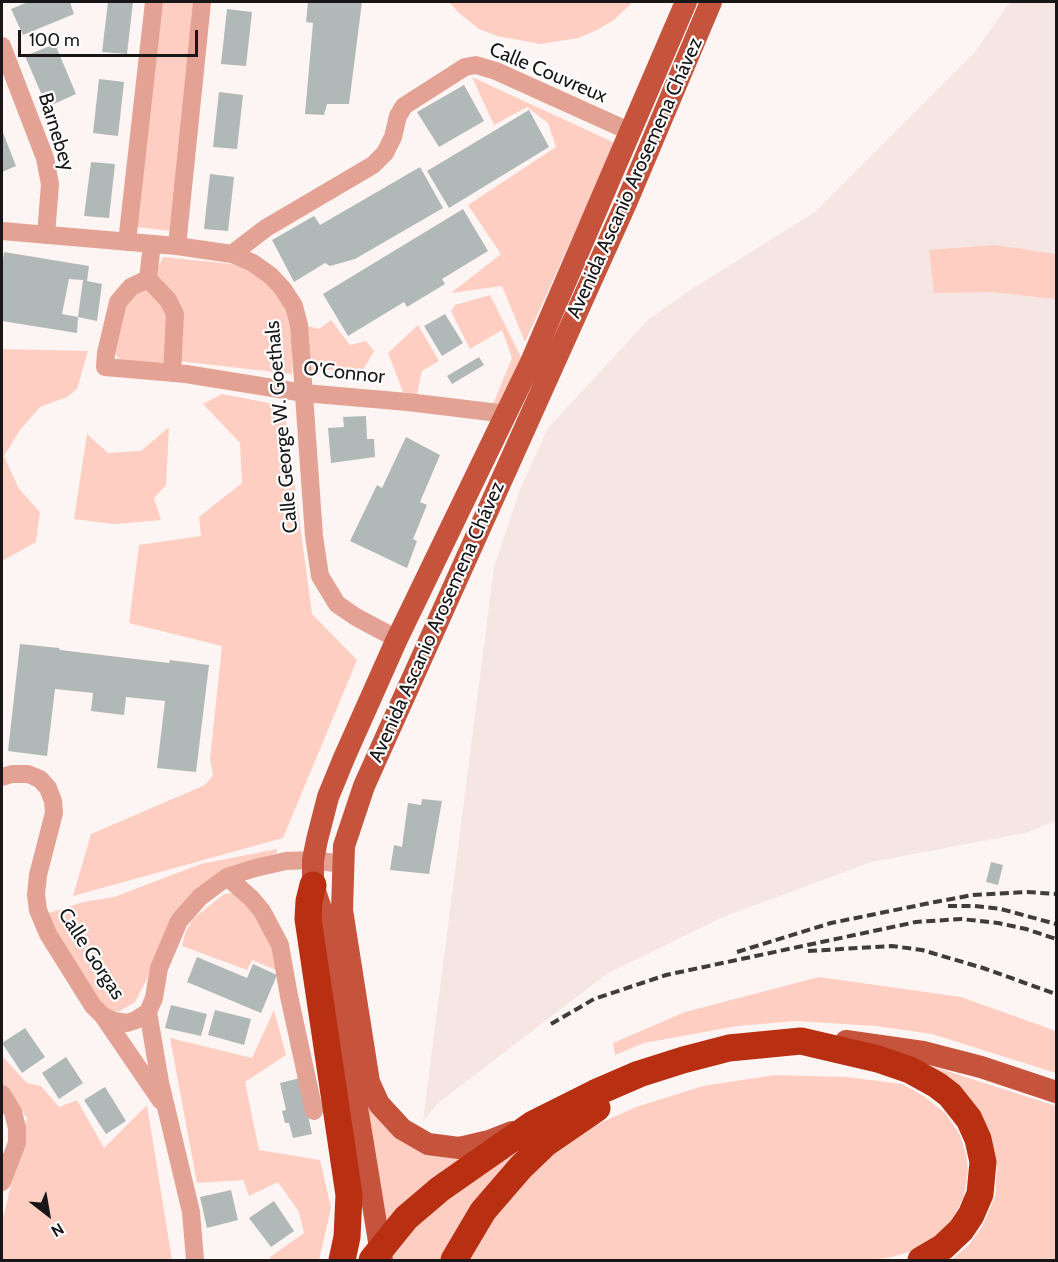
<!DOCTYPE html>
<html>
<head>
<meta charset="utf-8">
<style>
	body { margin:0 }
	#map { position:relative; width:1058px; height:1262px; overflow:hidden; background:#fcf5f3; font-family:Cabin,sans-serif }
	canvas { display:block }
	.frame { position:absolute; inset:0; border:3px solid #181616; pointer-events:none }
	.north { position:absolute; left:18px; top:1184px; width:60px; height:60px; -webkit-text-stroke:4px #fff; paint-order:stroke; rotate:149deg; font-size:16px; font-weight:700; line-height:24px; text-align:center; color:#181616 }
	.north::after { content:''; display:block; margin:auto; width:21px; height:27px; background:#181616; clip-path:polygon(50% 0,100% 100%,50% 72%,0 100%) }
	.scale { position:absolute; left:18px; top:30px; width:180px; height:27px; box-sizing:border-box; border:3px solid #181616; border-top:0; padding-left:8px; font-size:18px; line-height:21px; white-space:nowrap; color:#181616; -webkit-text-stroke:4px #fff; paint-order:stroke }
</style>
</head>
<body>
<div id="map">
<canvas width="1058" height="1262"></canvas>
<div class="frame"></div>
<div class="north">N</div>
<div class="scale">100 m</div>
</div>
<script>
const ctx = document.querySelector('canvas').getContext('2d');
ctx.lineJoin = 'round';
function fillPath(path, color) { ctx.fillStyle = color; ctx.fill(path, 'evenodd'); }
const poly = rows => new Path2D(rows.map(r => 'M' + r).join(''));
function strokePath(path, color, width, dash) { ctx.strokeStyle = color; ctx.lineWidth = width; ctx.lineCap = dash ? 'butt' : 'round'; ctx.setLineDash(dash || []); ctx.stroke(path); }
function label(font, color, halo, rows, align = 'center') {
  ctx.font = font + ' Cabin,sans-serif'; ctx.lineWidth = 4.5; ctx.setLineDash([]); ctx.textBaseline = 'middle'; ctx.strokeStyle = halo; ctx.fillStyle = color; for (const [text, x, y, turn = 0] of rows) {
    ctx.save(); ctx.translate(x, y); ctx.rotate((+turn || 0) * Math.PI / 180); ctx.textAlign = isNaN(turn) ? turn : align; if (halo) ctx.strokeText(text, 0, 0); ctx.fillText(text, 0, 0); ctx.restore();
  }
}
const built = poly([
	[1010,2,1056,2,1056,821,1025,833,871,862,723,917,608,973,438,1103,423,1121,494,567,519,492,548,428,649,319,692,289,815,212,975,52]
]);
const green = poly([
	[160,2,199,2,171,231,136,227],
	[449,2,633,2,614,20,597,30,578,38,541,44,497,36,479,29,459,13],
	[472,77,615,143,525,342,502,286,451,293,501,254,468,205,556,147,548,123,527,107,494,125],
	[995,245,1056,254,1055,299,992,292,934,293,929,250],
	[163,257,232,264,255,273,280,296,293,319,292,374,178,361,155,274],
	[145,290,153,291,168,306,166,360,161,364,121,360,115,355,114,349,125,300],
	[490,295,521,357,501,404,493,404,512,358,502,330,470,349,451,311,455,305],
	[331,320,350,345,366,341,374,351,363,370,305,370,305,325,319,329],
	[418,325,439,361,422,371,417,394,403,392,388,353],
	[2,349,88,351,77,389,67,397,40,407,20,430,4,456,19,489,40,512,36,542,2,561],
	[222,394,284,406,312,614,357,660,283,838,73,896,91,834,205,785,213,775,210,759,222,646,129,623,139,545,201,536,199,517,242,483,240,443,203,404],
	[169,427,166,485,154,498,161,520,114,524,74,519,87,434,108,453,141,451],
	[277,849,277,853,228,870,159,947,147,979,135,1002,120,1011,112,1011,103,1006,46,914,83,902,114,897,201,864],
	[231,893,240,896,269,936,276,970,252,960,247,970,182,946,186,931,193,919,224,894],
	[819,977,961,997,1056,1031,1056,1073,932,1034,876,1026,796,1021,737,1026,644,1043,615,1055,613,1043,685,1012],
	[274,1010,286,1055,245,1082,259,1150,320,1160,331,1208,319,1260,271,1260,270,1257,304,1233,299,1212,278,1182,249,1196,243,1180,197,1183,170,1038,252,1058],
	[2,1056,27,1083,41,1086,59,1107,77,1100,104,1148,147,1105,172,1260,2,1260,2,1222,27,1118,2,1084],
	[925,1064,1056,1106,1056,1260,951,1260,969,1245,983,1225,995,1196,997,1166,992,1141,981,1113,961,1088],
	[775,1075,847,1077,902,1084,925,1097,946,1114,960,1135,966,1154,968,1170,964,1197,949,1224,933,1239,915,1250,892,1257,872,1260,465,1260,474,1243,534,1165,585,1130,636,1107,703,1086],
	[360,1080,383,1122,478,1153,385,1230],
	[521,1147,446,1260,389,1260,414,1228,448,1197]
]);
const building = poly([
	[28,2,70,2,74,14,23,35,11,9],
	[108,2,133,2,127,54,102,52],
	[308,2,362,2,349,104,327,104,324,115,305,114,313,23,306,22],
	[227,9,252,12,246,66,221,64],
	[55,44,76,94,47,107,25,56],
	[99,79,124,82,118,136,93,133],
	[464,85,484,121,439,147,417,112],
	[219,92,243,95,237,149,213,147],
	[529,110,549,147,449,208,427,171],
	[2,130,16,166,2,172],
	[91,162,115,164,109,218,84,216],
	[420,167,443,208,355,259,330,266,325,263,294,282,272,240,314,216,320,225],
	[210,174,234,177,228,231,204,229],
	[463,209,488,251,442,279,445,284,407,307,404,302,348,336,323,294],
	[4,252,89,266,87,281,102,284,97,321,78,317,83,280,69,279,62,314,78,317,77,333,2,321,2,270],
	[445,314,463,343,442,356,424,326],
	[479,357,484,365,452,384,447,376],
	[366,416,367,439,374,439,375,457,331,463,328,428,344,427,343,417],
	[406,437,440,455,420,502,427,505,413,539,417,541,407,568,350,541,377,485,382,488],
	[20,644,59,648,60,650,169,663,170,660,209,665,196,772,157,768,165,701,126,697,124,715,91,711,93,693,55,689,47,756,8,751],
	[422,799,442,801,429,874,390,870,394,845,402,847,408,803,421,805],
	[991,862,1003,865,998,885,986,882],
	[197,957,247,978,253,964,277,975,261,1013,187,982],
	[171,1005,207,1014,201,1036,165,1028],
	[215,1010,251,1019,244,1045,208,1035],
	[25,1028,45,1057,22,1073,2,1043],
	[66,1057,83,1083,59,1099,42,1073],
	[300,1078,312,1134,293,1138,289,1123,285,1123,282,1111,286,1110,280,1083],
	[105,1087,126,1121,106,1134,84,1100],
	[231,1190,238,1220,207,1228,200,1197],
	[274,1201,294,1231,271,1247,249,1218]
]);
const minor = poly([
	[2,46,45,158,50,184,46,235],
	[2,231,177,246,232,254,253,263,271,276,283,289,294,306,299,325,314,536,320,576,337,604,356,617,397,639],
	[127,242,154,2],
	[177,246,202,2],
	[232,254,266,228,373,165,385,153,393,137,398,116,404,106,465,67,476,65,496,71,631,132],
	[148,279,131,287,118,302,106,353,105,367,186,374,304,393,408,402,507,414],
	[148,279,168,300,175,314,172,373],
	[148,279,152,244],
	[2,777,12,774,28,774,40,779,48,788,53,801,54,813,38,875,36,895,38,910,48,934,93,1006,103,1016,114,1021,127,1023,136,1020,148,1012,154,998,159,968,179,921,200,897,227,877,255,868,286,861,313,860,342,864],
	[227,877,251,898,262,911,280,945,289,996,314,1111],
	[148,1012,160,1082,191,1212,195,1260],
	[103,1016,161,1101],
	[2,1094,13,1112,17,1128,17,1143,2,1182]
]);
const major = poly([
	[846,1041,923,1052,981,1067,1056,1092],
	[512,1132,489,1141,459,1148,428,1144,402,1129,379,1104,369,1082,342,910,344,846,364,786,627,201,711,2],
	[382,1260,328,930,313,885,313,860,317,840,328,797,344,758,397,639,531,362,686,2]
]);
const highway = poly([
	[313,885,309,901,308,919,349,1195,347,1237,342,1260],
	[372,1260,406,1218,440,1189,533,1124,595,1093,639,1074,683,1060,729,1048,801,1041,878,1059,910,1070,937,1085,950,1095,969,1119,978,1139,983,1162,980,1194,971,1215,961,1230,943,1247,921,1260],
	[454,1260,483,1211,521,1167,546,1143,597,1108]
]);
const rail = poly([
	[948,906,974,906,1001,909,1056,924],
	[808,951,892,946,922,950,983,968,1056,994],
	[737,952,831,923,935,902,973,895,1027,892,1056,894],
	[551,1024,594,999,666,975,916,922,961,919,998,923,1026,929,1056,939]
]);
const streetNames = [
	["Calle Couvreux",548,73,23],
	["Barnebey",56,132,73],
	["Avenida Ascanio Arosemena Chávez",635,178,-66],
	["O'Connor",344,373,6],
	["Calle George W. Goethals",282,427,-95],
	["Avenida Ascanio Arosemena Chávez",437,622,-66],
	["Calle Gorgas",91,954,57]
];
fillPath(built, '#f5e6e3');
fillPath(green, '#ffcec2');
fillPath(building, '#b1b8b8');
strokePath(minor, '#e3a293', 18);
strokePath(major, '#c6533c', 22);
strokePath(highway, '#b92f11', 27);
strokePath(rail, '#3f3c3c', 4, [9, 4.5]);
label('20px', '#181616', '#fff', streetNames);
</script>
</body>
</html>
